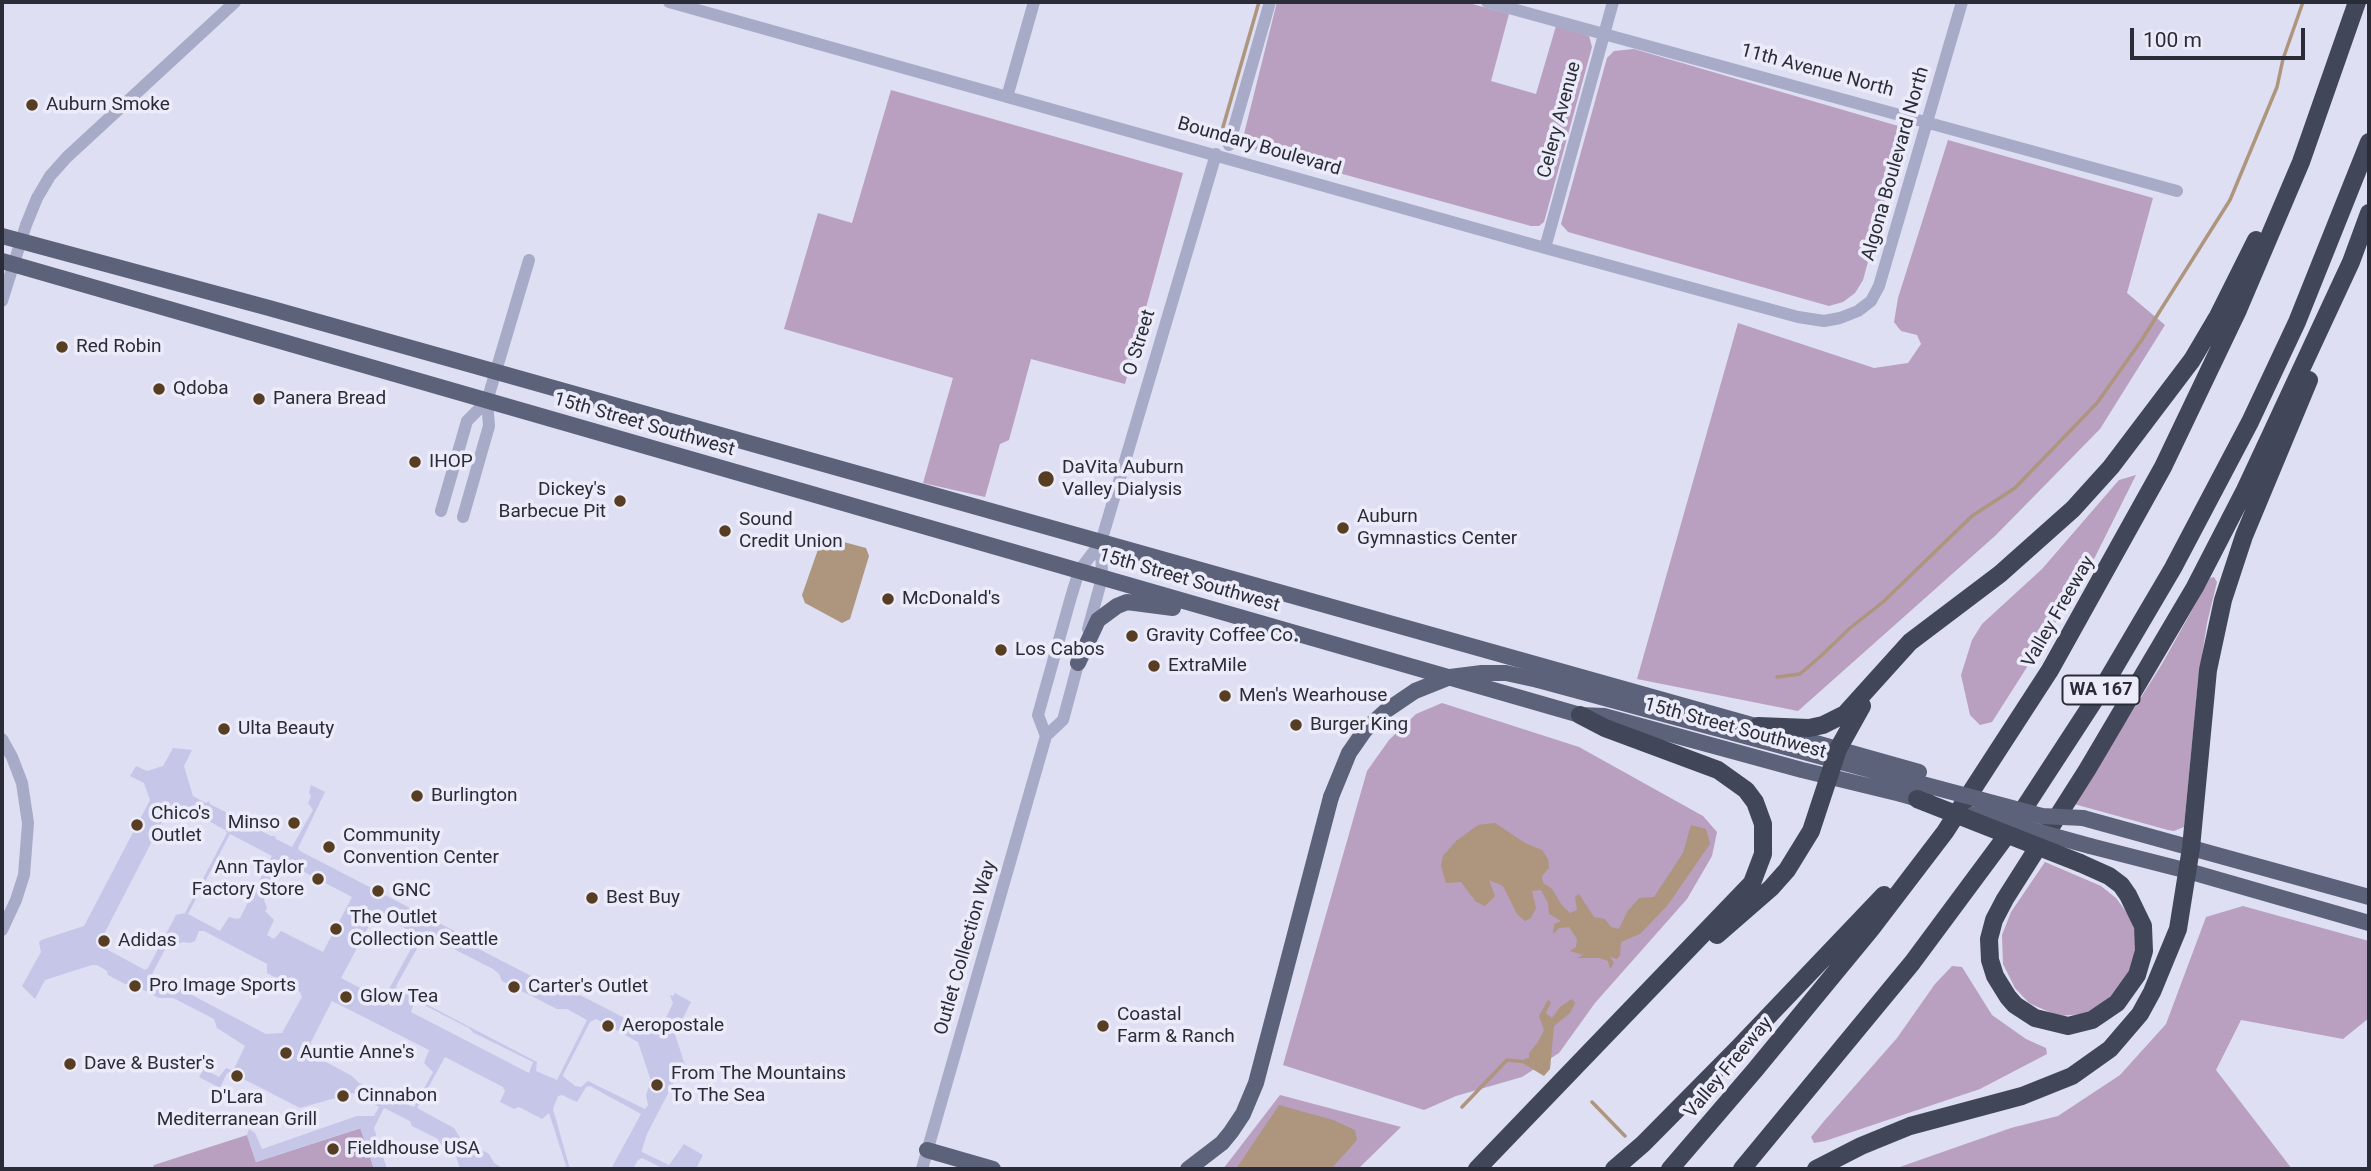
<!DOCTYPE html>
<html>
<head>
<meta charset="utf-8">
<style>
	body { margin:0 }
	#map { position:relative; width:2371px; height:1171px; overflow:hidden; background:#dedff2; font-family:Roboto,sans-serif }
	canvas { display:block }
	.frame { position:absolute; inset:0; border:4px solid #2a2d37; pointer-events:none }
	.scale { position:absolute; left:2130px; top:28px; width:175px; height:32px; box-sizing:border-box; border:4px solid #2a2d37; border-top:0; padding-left:9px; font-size:21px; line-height:24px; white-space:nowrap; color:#2a2d37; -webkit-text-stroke:5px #ebebf9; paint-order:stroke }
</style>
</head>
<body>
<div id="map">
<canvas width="2371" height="1171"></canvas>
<div class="frame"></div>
<div class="scale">100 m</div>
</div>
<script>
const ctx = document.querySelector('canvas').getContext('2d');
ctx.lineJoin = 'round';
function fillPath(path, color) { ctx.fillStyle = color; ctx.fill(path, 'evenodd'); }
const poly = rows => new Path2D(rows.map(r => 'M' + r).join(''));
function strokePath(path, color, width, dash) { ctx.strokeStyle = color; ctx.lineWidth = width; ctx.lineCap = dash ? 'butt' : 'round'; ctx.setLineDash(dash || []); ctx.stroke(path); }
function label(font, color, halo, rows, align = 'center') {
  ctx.font = font + ' Roboto,sans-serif'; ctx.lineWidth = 7; ctx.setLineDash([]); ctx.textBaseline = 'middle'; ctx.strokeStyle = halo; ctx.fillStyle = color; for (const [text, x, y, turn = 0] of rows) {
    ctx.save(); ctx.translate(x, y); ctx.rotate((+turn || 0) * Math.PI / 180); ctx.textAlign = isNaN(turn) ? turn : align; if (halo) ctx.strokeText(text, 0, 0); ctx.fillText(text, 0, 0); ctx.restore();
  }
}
const green = poly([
	[1277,2,1465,2,1509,14,1491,81,1536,94,1556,26,1589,36,1592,47,1544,222,1539,226,1531,226,1252,149,1245,143,1244,134],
	[1634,49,1905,128,1863,280,1855,293,1843,302,1829,306,1568,232,1561,224,1607,58,1614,51],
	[891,90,1183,173,1125,384,1031,359,1009,440,1000,444,985,497,923,483,953,378,784,329,818,213,852,223],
	[1948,140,2153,198,2127,293,2165,325,2100,429,1996,535,1798,711,1637,679,1738,323,1874,368,1908,363,1921,344,1917,335,1901,331,1894,322,1898,298],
	[2136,475,2087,573,1992,722,1980,725,1970,715,1961,675,1972,640,1982,624,2042,569,2119,480],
	[2214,577,2217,582,2207,623,2198,682,2184,827,2174,831,2168,830,2074,804,2162,664,2210,578],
	[1442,703,1579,747,1703,816,1717,832,1712,856,1687,899,1595,1003,1559,1053,1522,1077,1456,1096,1424,1110,1283,1065,1367,771,1389,740,1416,714],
	[2045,862,2101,886,2116,898,2130,917,2137,937,2137,956,2129,979,2118,992,2085,1014,2058,1016,2029,1003,2015,988,2003,964,2002,935,2011,912],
	[2243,906,2369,941,2369,1018,2343,1039,2241,1020,2216,1070,2292,1169,1894,1169,2011,1128,2058,1116,2120,1075,2166,1024,2206,917],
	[1952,966,1962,967,1992,1015,2026,1039,2046,1048,2047,1054,1980,1089,1825,1141,1814,1143,1811,1137,1825,1120,1897,1038,1935,984],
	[1280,1095,1401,1127,1358,1169,1223,1169],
	[361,1128,374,1169,152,1169,154,1165,247,1135,256,1162]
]);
const plaza = poly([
	[173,748,192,750,184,766,193,796,206,803,209,801,210,804,271,836,275,836,276,839,292,847,313,810,308,803,311,796,309,793,311,785,325,792,298,848,300,851,466,937,473,946,562,992,578,994,642,1027,665,1020,673,1003,670,995,673,996,675,993,691,1002,675,1034,688,1075,676,1078,647,1134,642,1150,642,1152,669,1165,684,1144,703,1155,696,1169,664,1169,642,1158,638,1160,633,1169,611,1169,641,1114,590,1086,586,1087,577,1102,562,1095,558,1096,553,1109,570,1169,567,1169,549,1113,542,1119,519,1107,514,1109,500,1102,505,1091,503,1087,445,1057,417,1108,454,1128,461,1139,489,1154,494,1163,504,1169,460,1169,455,1153,441,1146,438,1139,412,1126,410,1121,384,1108,374,1128,387,1169,374,1169,360,1128,256,1162,247,1135,249,1129,255,1133,262,1149,357,1116,374,1116,379,1107,353,1093,300,1108,230,1072,227,1073,220,1088,199,1077,204,1069,219,1077,226,1068,233,1071,245,1046,217,1028,214,1019,173,998,159,998,132,984,125,984,108,975,107,971,97,965,92,965,45,980,35,999,22,986,41,952,39,943,41,940,84,926,148,804,150,800,144,783,130,776,136,766,147,771,163,766],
	[180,808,185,808,225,830,227,833,185,913,176,915,148,968,145,970,108,950,103,936,166,814],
	[230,834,272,856,240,918,237,919,229,917,220,931,188,914],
	[287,863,352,897,323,952,281,931,274,939,267,935,274,920,265,911,267,908,264,900,282,865],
	[378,909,381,914,418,936,383,1000,341,978],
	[199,931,204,931,267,964,267,973,300,992,302,997,282,1033,266,1034,152,974,169,942,178,944,183,942,190,943,195,941],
	[424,936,446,945,493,969,499,974,502,981,557,1009,567,1009,587,1020,557,1080,536,1071,537,1062,397,989,396,986],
	[332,1001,429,1050,424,1063,433,1072,414,1107,359,1083,352,1076,313,1055,311,1042],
	[418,1002,469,1028,474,1033,533,1062,529,1073,411,1012,414,1003],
	[596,1019,638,1042,651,1081,646,1095,648,1105,645,1109,588,1081,581,1087,575,1086,564,1077,563,1075,590,1022]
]);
const water = poly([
	[829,538,866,548,869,556,850,619,842,623,805,603,802,595,821,541],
	[1495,823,1525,843,1542,850,1548,859,1549,868,1542,876,1543,883,1552,889,1561,904,1570,913,1577,910,1575,897,1579,894,1594,917,1605,919,1611,927,1619,929,1627,912,1639,898,1654,897,1683,853,1691,825,1706,829,1710,844,1667,906,1640,934,1621,942,1620,955,1617,959,1610,957,1614,963,1610,969,1608,961,1599,958,1577,958,1583,955,1570,951,1576,947,1577,939,1569,927,1559,928,1553,934,1554,924,1561,921,1549,914,1548,903,1541,890,1532,891,1536,908,1531,918,1525,921,1517,914,1503,886,1489,880,1495,896,1485,906,1476,902,1461,882,1446,883,1441,866,1443,856,1456,841,1478,825],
	[1572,999,1575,1003,1570,1013,1554,1026,1550,1069,1544,1076,1524,1064,1524,1059,1529,1058,1529,1053,1538,1042,1544,1030,1539,1016,1548,1000,1551,1002,1546,1013,1552,1018,1560,1007],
	[1279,1105,1333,1120,1355,1130,1357,1140,1331,1169,1236,1169]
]);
const stream = poly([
	[1223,127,1259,2],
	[1777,677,1800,674,1822,655,1850,628,1883,602,1972,516,2015,488,2097,403,2141,341,2230,200,2277,87,2283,59,2303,2],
	[1592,1102,1625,1136],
	[1462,1107,1507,1060,1527,1062]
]);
const minor = poly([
	[669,2,1545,248,1798,317,1824,321,1840,318,1858,311,1871,301,1879,286,1962,2],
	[1487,2,2177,191],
	[1007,97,1034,2],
	[1229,145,1270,2],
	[1545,248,1613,2],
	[2,301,26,225,37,198,50,176,67,157,235,2],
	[441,511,467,421,487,401],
	[463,517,489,426,487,401,529,260],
	[1088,629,1102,578,1101,542,1216,154],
	[1046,736,1038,715,1071,597,1079,571,1101,542],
	[2,739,12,757,22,783,28,823,24,875,16,900,2,930],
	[922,1169,1046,736,1063,720,1080,657]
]);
const major = poly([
	[2,236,269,308,1919,772],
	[2,261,1580,715,1604,716,1802,770,1901,794],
	[1078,663,1098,620,1117,606,1127,602,1173,608],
	[1538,680,1911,781],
	[2083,818,2369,897],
	[2090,846,2188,871,2369,923],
	[927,1150,993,1169],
	[1188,1169,1222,1143,1231,1132,1243,1114,1256,1083,1331,797]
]);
const highway = poly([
	[1758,726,1809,728,1823,725,1845,714,1910,642,2000,574,2073,509,2111,467,2192,360,2218,316,2256,240],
	[2080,863,2109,876,2121,885,2128,895,2143,926,2144,951,2137,975,2117,1003,2092,1020,2068,1026,2035,1018,2015,1005,2008,997,1995,976,1990,960,1989,939,1994,920,2005,899,2087,770,2195,587,2244,492,2272,432,2351,262,2369,213],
	[1717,935,1771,888,1787,870,1811,831,1838,749,1862,706],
	[1477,1169,1752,883,1763,854,1763,824,1755,802,1746,790,1718,770,1605,728,1580,715],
	[1614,1169,1643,1144,1738,1048,1884,895],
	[1670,1169,1755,1070,1871,929,1945,832,2050,670,2163,467,2238,310,2301,162,2357,2],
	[1742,1169,1912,963,2004,839,2103,687,2173,568,2250,422,2297,322,2369,142],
	[1816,1169,1861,1146,1910,1126,2022,1096,2072,1076,2110,1049,2140,1014,2152,992,2178,929,2191,848,2208,670,2223,600,2244,536,2309,380]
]);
const majorBridge = poly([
	[1911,781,2042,816,2083,818],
	[1901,794,1929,802],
	[1331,797,1349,753,1365,730,1387,710,1415,691,1450,677,1482,673,1506,673,1538,680],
	[1974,814,2090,846]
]);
const highwayBridge = poly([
	[1917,799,2080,863]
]);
const markers = [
	[32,105,7,"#573d21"],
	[62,347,7,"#573d21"],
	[159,389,7,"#573d21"],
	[259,399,7,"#573d21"],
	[415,462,7,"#573d21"],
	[1046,479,9,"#573d21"],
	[620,501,7,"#573d21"],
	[1343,528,7,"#573d21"],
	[725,531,7,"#573d21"],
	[888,599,7,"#573d21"],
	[1132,636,7,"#573d21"],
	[1001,650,7,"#573d21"],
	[1154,666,7,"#573d21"],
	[1225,696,7,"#573d21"],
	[1296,725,7,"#573d21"],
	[224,729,7,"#573d21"],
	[417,796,7,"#573d21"],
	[294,823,7,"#573d21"],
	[137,825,7,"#573d21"],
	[329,847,7,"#573d21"],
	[318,879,7,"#573d21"],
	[378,891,7,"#573d21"],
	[592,898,7,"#573d21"],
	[336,929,7,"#573d21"],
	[104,941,7,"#573d21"],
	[135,986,7,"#573d21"],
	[514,987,7,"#573d21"],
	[346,997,7,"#573d21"],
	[608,1026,7,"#573d21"],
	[1103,1026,7,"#573d21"],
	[286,1053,7,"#573d21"],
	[70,1064,7,"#573d21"],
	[237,1076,7,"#573d21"],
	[657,1085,7,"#573d21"],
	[343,1096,7,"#573d21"],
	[333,1149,7,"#573d21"]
];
const shields = [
	[2101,690,77]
];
const shieldNames = [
	["WA 167",2101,690]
];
const streetNames = [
	["11th Avenue North",1817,71,15],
	["Celery Avenue",1560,120,-75],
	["Boundary Boulevard",1259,147,16],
	["Algona Boulevard North",1896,164,-74],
	["O Street",1140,343,-73],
	["15th Street Southwest",644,425,16],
	["15th Street Southwest",1189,581,16],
	["Valley Freeway",2059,612,-60],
	["15th Street Southwest",1735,729,15],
	["Outlet Collection Way",966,948,-74],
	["Valley Freeway",1729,1068,-50]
];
const poiNames = [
	["Auburn Smoke",46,105],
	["Red Robin",76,347],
	["Qdoba",173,389],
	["Panera Bread",273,399],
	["IHOP",429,462],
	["DaVita Auburn",1062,468],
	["Valley Dialysis",1062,490],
	["Dickey's",606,490,"right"],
	["Barbecue Pit",606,512,"right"],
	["Auburn",1357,517],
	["Gymnastics Center",1357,539],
	["Sound",739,520],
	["Credit Union",739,542],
	["McDonald's",902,599],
	["Gravity Coffee Co.",1146,636],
	["Los Cabos",1015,650],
	["ExtraMile",1168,666],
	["Men's Wearhouse",1239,696],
	["Burger King",1310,725],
	["Ulta Beauty",238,729],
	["Burlington",431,796],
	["Chico's",151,814],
	["Outlet",151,836],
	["Minso",280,823,"right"],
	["Community",343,836],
	["Convention Center",343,858],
	["Ann Taylor",304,868,"right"],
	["Factory Store",304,890,"right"],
	["GNC",392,891],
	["Best Buy",606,898],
	["The Outlet",350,918],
	["Collection Seattle",350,940],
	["Adidas",118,941],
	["Pro Image Sports",149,986],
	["Carter's Outlet",528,987],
	["Glow Tea",360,997],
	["Coastal",1117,1015],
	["Farm & Ranch",1117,1037],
	["Aeropostale",622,1026],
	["Auntie Anne's",300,1053],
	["Dave & Buster's",84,1064],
	["From The Mountains",671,1074],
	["To The Sea",671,1096],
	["Cinnabon",357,1096],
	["D'Lara",237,1098,"center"],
	["Mediterranean Grill",237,1120,"center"],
	["Fieldhouse USA",347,1149]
];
fillPath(green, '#b99fc0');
fillPath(plaza, '#c6c6e9');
fillPath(water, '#ae957e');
strokePath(stream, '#ae957e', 3.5);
strokePath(minor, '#a8abc7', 12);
strokePath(major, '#5c6279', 16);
strokePath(highway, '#414758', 18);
strokePath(majorBridge, '#5c6279', 16);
strokePath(highwayBridge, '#414758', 18);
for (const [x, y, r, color] of markers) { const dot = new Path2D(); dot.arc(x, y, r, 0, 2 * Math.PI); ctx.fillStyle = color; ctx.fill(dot); strokePath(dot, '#ebebf9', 2.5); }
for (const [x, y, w] of shields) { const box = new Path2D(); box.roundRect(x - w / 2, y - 14.5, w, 29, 5); ctx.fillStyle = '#ebebf9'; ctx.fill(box); strokePath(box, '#2a2d37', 2); }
label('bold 18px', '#2a2d37', null, shieldNames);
label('19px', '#2a2d37', '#ebebf9', streetNames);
label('19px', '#2a2d37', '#ebebf9', poiNames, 'left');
</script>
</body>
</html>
